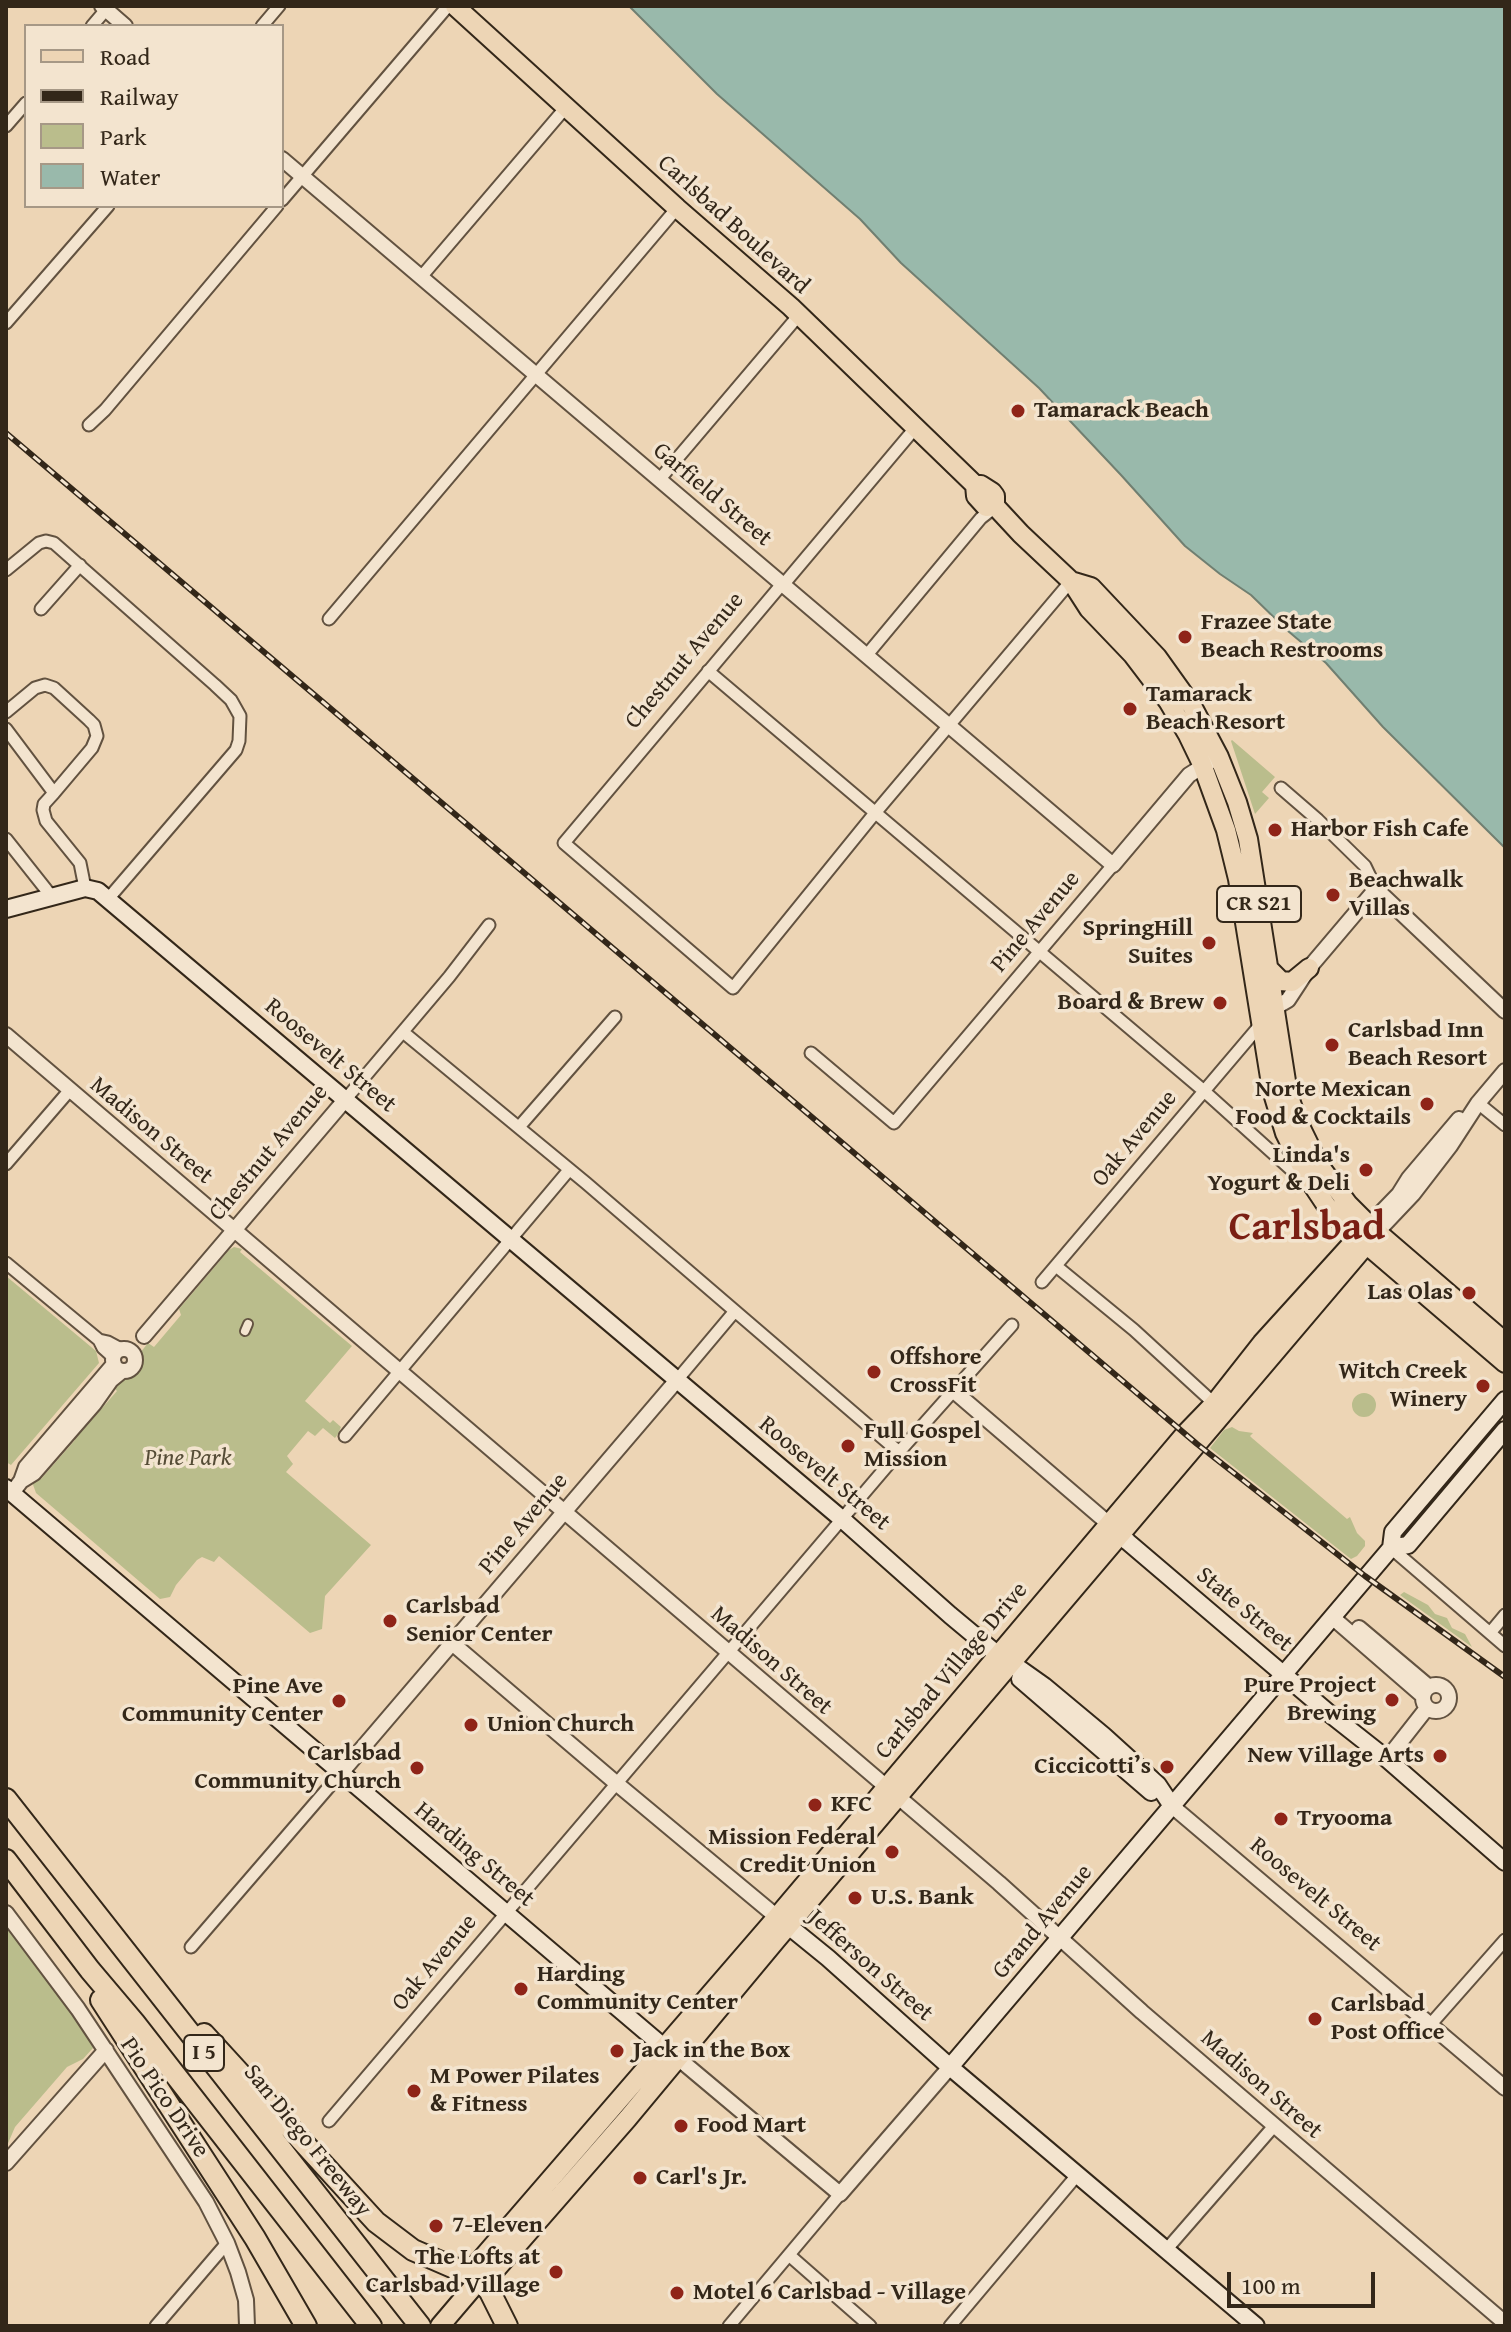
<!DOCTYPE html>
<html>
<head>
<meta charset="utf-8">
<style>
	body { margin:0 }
	#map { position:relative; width:1511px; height:2332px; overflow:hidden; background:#edd5b5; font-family:"Gentium Book Plus",serif }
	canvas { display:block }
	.frame { position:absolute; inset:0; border:8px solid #332719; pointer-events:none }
	.legend { position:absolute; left:24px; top:24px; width:260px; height:184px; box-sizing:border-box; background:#f3e4cf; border:2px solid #a69886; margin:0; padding:10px 14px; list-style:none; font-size:24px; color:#332719 }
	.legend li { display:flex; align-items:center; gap:16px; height:40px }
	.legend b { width:40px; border:2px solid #a69886 }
	.scale { position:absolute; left:1227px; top:2272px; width:148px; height:36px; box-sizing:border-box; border:4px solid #332719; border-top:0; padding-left:10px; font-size:24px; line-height:28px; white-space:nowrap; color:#332719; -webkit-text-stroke:6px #f3e4cf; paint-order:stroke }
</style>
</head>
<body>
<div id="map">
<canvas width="1511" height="2332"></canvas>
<div class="frame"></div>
<ul class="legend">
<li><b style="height:10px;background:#edd5b5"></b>Road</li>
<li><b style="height:10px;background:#332719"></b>Railway</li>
<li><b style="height:22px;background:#babd8c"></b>Park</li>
<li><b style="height:22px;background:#99b9ab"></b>Water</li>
</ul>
<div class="scale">100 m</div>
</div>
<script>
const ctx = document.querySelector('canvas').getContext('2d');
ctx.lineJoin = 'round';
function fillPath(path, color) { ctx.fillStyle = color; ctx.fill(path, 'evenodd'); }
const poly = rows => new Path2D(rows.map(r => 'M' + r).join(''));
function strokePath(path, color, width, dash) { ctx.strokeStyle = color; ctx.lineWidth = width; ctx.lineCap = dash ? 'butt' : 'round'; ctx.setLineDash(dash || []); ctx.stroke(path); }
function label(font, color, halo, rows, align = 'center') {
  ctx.font = font + ' "Gentium Book Plus",serif'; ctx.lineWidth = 7; ctx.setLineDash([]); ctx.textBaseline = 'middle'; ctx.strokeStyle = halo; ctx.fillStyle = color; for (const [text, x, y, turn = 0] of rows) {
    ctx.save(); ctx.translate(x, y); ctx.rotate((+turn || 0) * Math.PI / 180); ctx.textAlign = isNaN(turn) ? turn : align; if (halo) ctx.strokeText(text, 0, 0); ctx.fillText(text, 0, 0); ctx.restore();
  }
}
const green = poly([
	[1232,740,1275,777,1262,792,1269,798,1255,814,1231,741],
	[234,1247,242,1249,240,1252,352,1346,305,1401,330,1423,333,1420,341,1427,338,1434,335,1438,323,1428,315,1436,308,1431,287,1456,293,1464,286,1472,371,1545,325,1596,322,1629,310,1633,219,1556,214,1562,202,1557,197,1560,176,1585,170,1597,160,1599,36,1493,31,1479,41,1479,75,1440,72,1436,78,1429,82,1431,117,1391,113,1387,137,1371,141,1361,140,1353,148,1343,154,1347,181,1315,179,1309,229,1250],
	[6,1276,96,1351,99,1363,11,1465,6,1462],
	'1352 1405a12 12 0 1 1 24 0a12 12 0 1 1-24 0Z',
	[1232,1427,1239,1431,1253,1433,1250,1436,1252,1438,1347,1519,1350,1517,1357,1533,1365,1541,1365,1546,1357,1556,1351,1559,1210,1448,1224,1430],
	[1404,1592,1428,1605,1435,1614,1447,1618,1452,1628,1465,1634,1472,1647,1400,1595],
	[6,1924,91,2038,93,2048,83,2059,67,2067,15,2127,6,2148]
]);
const water = poly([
	[629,6,1505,6,1505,848,1383,727,1326,663,1288,631,1251,595,1220,574,1185,546,1121,475,1039,388,901,263,860,219,717,94,629,6]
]);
const pedestrian = poly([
	[245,1331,248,1324]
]);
const minor = poly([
	[92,26,109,6],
	[262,26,279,6],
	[6,126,26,103],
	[282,200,448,6],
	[421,277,567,106],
	[6,323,108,206],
	[89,425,105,410,277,206],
	[659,480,799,315],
	[6,570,39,543,46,541,54,543,215,685,231,700,240,716,239,741,236,750,108,899],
	[782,584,564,843,733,988,875,813,1071,581],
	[783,585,916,427],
	[41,609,80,565],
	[329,619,677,208],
	[866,656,981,518,995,507],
	[708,671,1204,1091,1306,1183],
	[6,712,35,688,45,685,54,688,89,720,94,725,97,736,92,748,54,793,6,729],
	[1281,788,1318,820,1365,866,1376,889],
	[54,793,44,804,43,810,46,821,80,863,85,888],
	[6,839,52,897],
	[403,1032,586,1183,899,1452],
	[811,1053,894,1123,1113,865],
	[345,1100,449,977,489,925],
	[1478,1103,1505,1125],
	[519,1127,615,1017],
	[6,1164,69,1091],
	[6,1263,99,1340],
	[1056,1266,1134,1330,1218,1407],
	[1042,1282,1261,1024],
	[113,1357,103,1348,99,1340,108,1342,121,1349],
	[677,1380,735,1311],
	[345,1436,569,1170],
	[1391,1548,1505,1646],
	[1490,1633,1505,1615],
	[191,1947,341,1773],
	[1430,2025,1505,1940],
	[329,2121,899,1452,1012,1325],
	[1166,2250,1274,2126],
	[789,2255,870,2326],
	[156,2326,227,2243],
	[729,2326,840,2194],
	[950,2326,1078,2174]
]);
const tertiary = poly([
	[102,6,125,26],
	[282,159,1113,865,1189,775,1211,761],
	[1276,1007,1288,1000,1309,968,1376,889,1505,1011],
	[6,1035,999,1883,1142,2012,1505,2323],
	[1369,1225,1399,1194,1409,1178,1459,1119],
	[1377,1232,1413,1194,1450,1146,1478,1103,1505,1071],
	[144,1336,345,1100],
	'113 1360a11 11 0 1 1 22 0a11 11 0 1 1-22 0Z',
	[955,1392,1109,1524],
	[21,1481,34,1473,94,1404,111,1380,122,1371],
	[12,1493,21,1481,26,1467,114,1364],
	[1332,1617,1423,1696],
	[1359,1628,1429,1687],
	[452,1643,616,1783,777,1917],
	'1423 1698a13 13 0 1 1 26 0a13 13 0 1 1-26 0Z',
	[1387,1759,1427,1708],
	[341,1773,677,1380],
	[1172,1806,1505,2088],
	[6,1913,78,2009,206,2202,227,2243,238,2272,246,2300,247,2326],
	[679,2059,840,2194,950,2067],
	[6,2163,106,2050]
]);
const secondary = poly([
	[6,909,85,888,98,891,843,1520,950,1615,1010,1665,1020,1669,1044,1686,1104,1736,1158,1785,1172,1806],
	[6,1488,672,2054],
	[1111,1525,1128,1542,1330,1714,1387,1759,1505,1862],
	[1391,1548,1408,1545,1505,1430],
	[1020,1679,1151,1792],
	[780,1919,828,1958,950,2067,1256,2326],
	[950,2067,1391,1548,1393,1532,1505,1400]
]);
const primary = poly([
	[455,6,677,208,791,307,975,485,981,485,992,492,995,496,995,506],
	[975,485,976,496,986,507,995,506,1021,534,1071,581,1089,609,1133,655,1168,701,1188,735,1202,764,1226,830,1238,879,1272,1090,1285,1133,1306,1175,1326,1205,1346,1227,1505,1363],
	[1071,581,1091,587,1157,657,1192,706,1219,757,1237,802,1248,839,1288,1094,1297,1120,1319,1165,1348,1204,1369,1225,1505,1342],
	[1270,970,1281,981,1292,982,1309,968],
	[480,2279,478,2263,777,1917,1185,1434,1214,1404,1262,1343,1369,1225],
	[440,2326,480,2279,497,2268,628,2118,777,1939,1377,1232]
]);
const motorway = poly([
	[6,1799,420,2326],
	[6,1860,90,1970,134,2022,371,2326],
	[101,2000,255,2238,306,2326],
	[204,2034,376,2222,413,2250,480,2279,490,2292,507,2326]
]);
const rail = poly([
	[6,433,1197,1444,1365,1576,1505,1677]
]);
const markers = [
	[1018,411,8,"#8f2418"],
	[1185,637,8,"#8f2418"],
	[1130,709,8,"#8f2418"],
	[1275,830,8,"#8f2418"],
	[1333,895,8,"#8f2418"],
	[1209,943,8,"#8f2418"],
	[1220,1003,8,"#8f2418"],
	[1332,1045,8,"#8f2418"],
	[1427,1104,8,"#8f2418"],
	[1366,1170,8,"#8f2418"],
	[1469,1293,8,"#8f2418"],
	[874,1372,8,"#8f2418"],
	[1483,1386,8,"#8f2418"],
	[848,1446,8,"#8f2418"],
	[390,1621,8,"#8f2418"],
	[1392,1700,8,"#8f2418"],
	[339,1701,8,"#8f2418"],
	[471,1725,8,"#8f2418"],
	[1440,1756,8,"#8f2418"],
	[1167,1767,8,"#8f2418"],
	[417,1768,8,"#8f2418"],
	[815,1805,8,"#8f2418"],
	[1281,1819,8,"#8f2418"],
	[892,1852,8,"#8f2418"],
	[855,1898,8,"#8f2418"],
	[521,1989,8,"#8f2418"],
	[1315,2019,8,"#8f2418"],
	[617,2051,8,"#8f2418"],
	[414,2091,8,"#8f2418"],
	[681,2126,8,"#8f2418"],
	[640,2178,8,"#8f2418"],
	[436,2226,8,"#8f2418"],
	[556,2272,8,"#8f2418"],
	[677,2293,8,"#8f2418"]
];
const shields = [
	[1259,904,84],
	[204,2053,40]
];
const shieldNames = [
	["CR S21",1259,904],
	["I 5",204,2053]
];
const streetNames = [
	["Carlsbad Boulevard",733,225,42],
	["Garfield Street",712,495,40],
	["Chestnut Avenue",685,661,-50],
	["Pine Avenue",1036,922,-50],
	["Roosevelt Street",330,1056,40],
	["Madison Street",151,1131,40],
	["Oak Avenue",1135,1139,-50],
	["Chestnut Avenue",269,1153,-50],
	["Roosevelt Street",824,1474,40],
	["Pine Avenue",524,1524,-50],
	["State Street",1244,1610,40],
	["Madison Street",771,1661,41],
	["Carlsbad Village Drive",952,1671,-50],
	["Harding Street",474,1855,40],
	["Roosevelt Street",1315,1895,40],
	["Grand Avenue",1043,1922,-50],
	["Oak Avenue",435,1963,-50],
	["Jefferson Street",870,1966,41],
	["Madison Street",1261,2085,41],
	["Pio Pico Drive",164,2098,56],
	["San Diego Freeway",307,2141,51]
];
const poiNames = [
	["Tamarack Beach",1034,411],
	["Frazee State",1201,623],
	["Beach Restrooms",1201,651],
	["Tamarack",1146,695],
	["Beach Resort",1146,723],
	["Harbor Fish Cafe",1291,830],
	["Beachwalk",1349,881],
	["Villas",1349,909],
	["SpringHill",1193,929,"right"],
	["Suites",1193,957,"right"],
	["Board & Brew",1204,1003,"right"],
	["Carlsbad Inn",1348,1031],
	["Beach Resort",1348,1059],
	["Norte Mexican",1411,1090,"right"],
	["Food & Cocktails",1411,1118,"right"],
	["Linda's",1350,1156,"right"],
	["Yogurt & Deli",1350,1184,"right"],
	["Las Olas",1453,1293,"right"],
	["Offshore",890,1358],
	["CrossFit",890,1386],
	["Witch Creek",1467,1372,"right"],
	["Winery",1467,1400,"right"],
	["Full Gospel",864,1432],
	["Mission",864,1460],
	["Carlsbad",406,1607],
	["Senior Center",406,1635],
	["Pure Project",1376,1686,"right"],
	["Brewing",1376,1714,"right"],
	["Pine Ave",323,1687,"right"],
	["Community Center",323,1715,"right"],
	["Union Church",487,1725],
	["Carlsbad",401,1754,"right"],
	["Community Church",401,1782,"right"],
	["New Village Arts",1424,1756,"right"],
	["Ciccicotti’s",1151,1767,"right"],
	["KFC",831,1805],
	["Tryooma",1297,1819],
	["Mission Federal",876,1838,"right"],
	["Credit Union",876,1866,"right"],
	["U.S. Bank",871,1898],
	["Harding",537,1975],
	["Community Center",537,2003],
	["Carlsbad",1331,2005],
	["Post Office",1331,2033],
	["Jack in the Box",633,2051],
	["M Power Pilates",430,2077],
	["& Fitness",430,2105],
	["Food Mart",697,2126],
	["Carl's Jr.",656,2178],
	["7-Eleven",452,2226],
	["The Lofts at",540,2258,"right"],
	["Carlsbad Village",540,2286,"right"],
	["Motel 6 Carlsbad - Village",693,2293]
];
const parkNames = [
	["Pine Park",188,1459]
];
const townNames = [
	["Carlsbad",1307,1229]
];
fillPath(green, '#babd8c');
fillPath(water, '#99b9ab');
strokePath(water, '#707f71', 2);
strokePath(pedestrian, '#625240', 12);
strokePath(minor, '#625240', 15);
strokePath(tertiary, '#625240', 18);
strokePath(secondary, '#332719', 20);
strokePath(primary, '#332719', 22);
strokePath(motorway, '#332719', 24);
strokePath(pedestrian, '#f3e4cf', 8);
strokePath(minor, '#f3e4cf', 11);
strokePath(tertiary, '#f3e4cf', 14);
strokePath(secondary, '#f3e4cf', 16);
strokePath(primary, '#edd5b5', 18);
strokePath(motorway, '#edd5b5', 20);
strokePath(rail, '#332719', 6);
strokePath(rail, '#f3e4cf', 3, [9]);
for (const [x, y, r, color] of markers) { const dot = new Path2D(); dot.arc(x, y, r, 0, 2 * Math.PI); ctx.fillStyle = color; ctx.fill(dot); strokePath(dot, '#f3e4cf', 3); }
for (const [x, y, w] of shields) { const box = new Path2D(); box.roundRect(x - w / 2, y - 18, w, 36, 6); ctx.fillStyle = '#f3e4cf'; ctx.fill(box); strokePath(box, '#332719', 2); }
label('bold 22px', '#332719', null, shieldNames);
label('24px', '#332719', '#f3e4cf', streetNames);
label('bold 24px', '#332719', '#f3e4cf', poiNames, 'left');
label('italic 24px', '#554c36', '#f3e4cf', parkNames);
label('bold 40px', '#7a1f14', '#f3e4cf', townNames);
</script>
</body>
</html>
